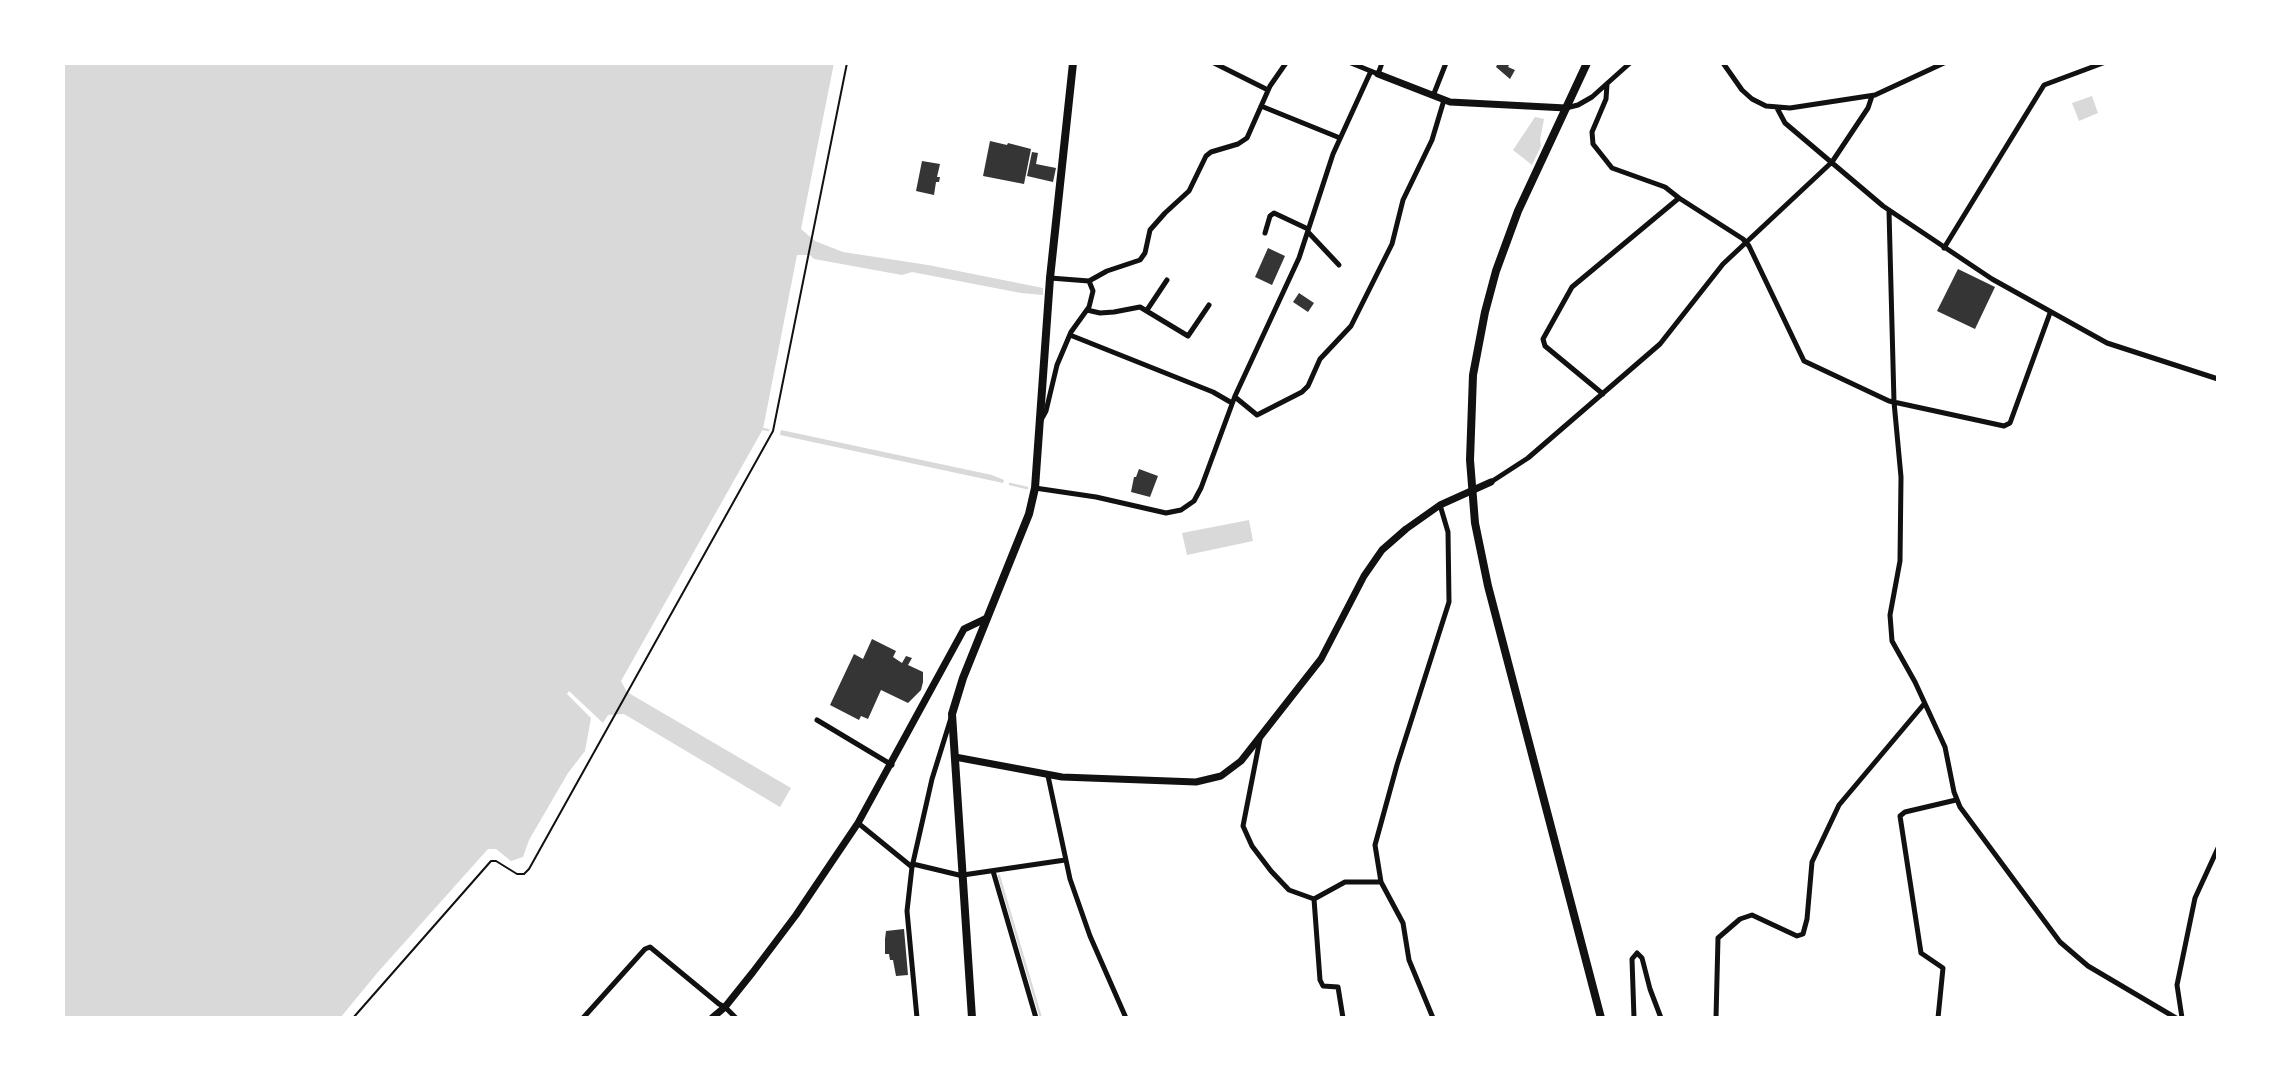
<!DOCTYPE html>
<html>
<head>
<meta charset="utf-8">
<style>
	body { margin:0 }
	#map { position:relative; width:2281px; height:1081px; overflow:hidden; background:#fff; font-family:"Golos Text",sans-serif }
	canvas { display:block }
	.frame { position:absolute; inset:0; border:65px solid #fff; pointer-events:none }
</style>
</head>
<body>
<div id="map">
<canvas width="2281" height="1081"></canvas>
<div class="frame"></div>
</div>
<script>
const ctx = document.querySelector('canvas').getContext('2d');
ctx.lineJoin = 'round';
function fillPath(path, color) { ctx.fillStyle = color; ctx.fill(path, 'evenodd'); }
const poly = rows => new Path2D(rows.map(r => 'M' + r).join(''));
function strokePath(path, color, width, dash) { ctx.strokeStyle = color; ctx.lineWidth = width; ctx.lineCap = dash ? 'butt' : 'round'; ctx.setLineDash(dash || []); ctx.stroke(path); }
const water = poly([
	[63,63,834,63,801,229,815,241,843,252,928,265,1043,288,1043,295,1021,293,912,272,902,275,814,259,810,255,797,255,763,429,621,681,627,692,791,788,780,807,624,714,608,715,603,723,569,691,567,694,591,718,585,751,568,773,529,840,523,857,511,861,496,849,488,849,378,972,340,1018,63,1018],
	[2092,96,2098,113,2079,121,2072,103],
	[1535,117,1544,119,1540,140,1541,146,1532,165,1513,150],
	[781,430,992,475,1004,480,1003,483,780,435],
	[1249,520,1253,541,1187,555,1182,533]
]);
const stream = poly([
	[763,429,768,430],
	[1010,484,1027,488],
	[999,876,1041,1018]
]);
const building = poly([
	[1498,63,1510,63,1508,67,1515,70,1510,79,1496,67],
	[990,141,1007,145,1008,143,1031,149,1024,184,983,176],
	[1032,152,1038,153,1036,164,1056,168,1053,182,1027,176],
	[922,161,940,164,937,177,940,177,939,182,936,182,934,195,916,191],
	[1268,248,1285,256,1272,285,1255,277],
	[1958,269,1995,287,1975,329,1937,311],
	[1299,293,1314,303,1308,312,1293,302],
	[1139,469,1158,476,1150,497,1131,492,1134,477,1136,477],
	[872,639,896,651,893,657,902,663,906,656,912,658,908,665,923,672,923,682,921,690,908,703,881,690,868,719,861,716,859,720,830,705,854,654,863,659],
	[904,929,908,975,896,976,893,960,890,960,889,954,885,954,885,939,886,931]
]);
const path = poly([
	[353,1018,491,861,496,861,517,874,524,874,529,869,773,431,847,63]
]);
const minor = poly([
	[1214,63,1268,90],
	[1351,63,1378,74,1382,63],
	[1723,63,1742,90,1752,99,1766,106,1790,108,1875,95,1944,63],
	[1607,84,1606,99,1592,132,1593,144,1612,168,1665,187,1679,198],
	[1433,96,1446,63],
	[1261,106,1340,138],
	[1566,108,1578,105,1592,97,1630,63],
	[1777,108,1785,123,1883,206,1992,279,2107,343,2218,379],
	[1889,211,1894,402,1901,477,1900,561,1890,615,1892,641,1915,682,1945,747,1954,792,1960,807,2060,942,2088,966,2176,1018],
	[1308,232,1339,265],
	[1265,233,1270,216,1274,213,1308,229],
	[1944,248,2044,85,2103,63],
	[1050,278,1089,281,1107,271,1140,260,1145,253,1150,230,1165,213,1189,191,1206,156,1211,152,1238,144,1247,138,1270,86,1286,63],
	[1087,310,1100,313,1114,312,1140,307,1188,336,1209,305],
	[1147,310,1167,280],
	[1070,335,1213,392,1232,403],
	[1603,394,1545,346,1543,339,1572,287,1679,198,1743,239,1749,246,1804,361,1889,401,2004,426,2010,423,2050,313],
	[1235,397,1257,415,1302,392,1308,386,1320,359,1351,326,1392,244,1403,200,1432,140,1444,100],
	[1041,420,1046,411,1057,365,1071,332,1089,307,1093,291,1089,281],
	[1491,482,1528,458,1660,344,1723,264,1832,162,1868,108,1872,96],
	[1035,488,1096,497,1166,513,1181,510,1194,501,1201,488,1235,396,1299,258,1333,154,1371,71],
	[817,720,892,765],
	[1260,739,1243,826,1252,846,1271,871,1289,890,1314,899,1345,882,1381,882],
	[1048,776,1070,879,1090,936,1126,1018],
	[858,823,912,867,907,911,917,1018],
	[913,864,963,876],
	[912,867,932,779,951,718],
	[993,871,1036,1018],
	[963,875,1065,860],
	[1314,899,1320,980,1323,986,1338,987,1343,1018],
	[583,1018,645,949,650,947,719,1004,725,1007,736,1018],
	[1433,1018,1409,960,1403,923,1381,882,1375,845,1397,765,1449,602,1448,532,1440,505],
	[1634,1018,1632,959,1637,953,1642,958,1650,989,1661,1018],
	[1716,1018,1718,938,1740,919,1752,915,1797,936,1803,934,1807,919,1812,862,1839,805,1924,704],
	[1938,1018,1943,968,1921,953,1900,816,1905,812,1956,800],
	[2182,1018,2177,985,2195,898,2218,848]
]);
const tertiary = poly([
	[1378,74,1450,102,1566,108],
	[955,757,1062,777,1196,782,1221,776,1241,761,1321,659,1364,576,1382,550,1406,529,1440,505,1491,482],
	[712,1018,725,1007,753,972,796,915,858,823,964,629,987,618]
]);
const secondary = poly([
	[1587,63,1518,211,1496,271,1485,312,1473,375,1470,460,1475,523,1488,586,1601,1018],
	[972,1018,952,714,963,678,1029,514,1035,488,1050,278,1073,63]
]);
fillPath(water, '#d9d9d9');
strokePath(stream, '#d9d9d9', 2.5);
fillPath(building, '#353535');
strokePath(path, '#111', 2);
strokePath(minor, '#111', 5);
strokePath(tertiary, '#111', 7);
strokePath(secondary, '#111', 8);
</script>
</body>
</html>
